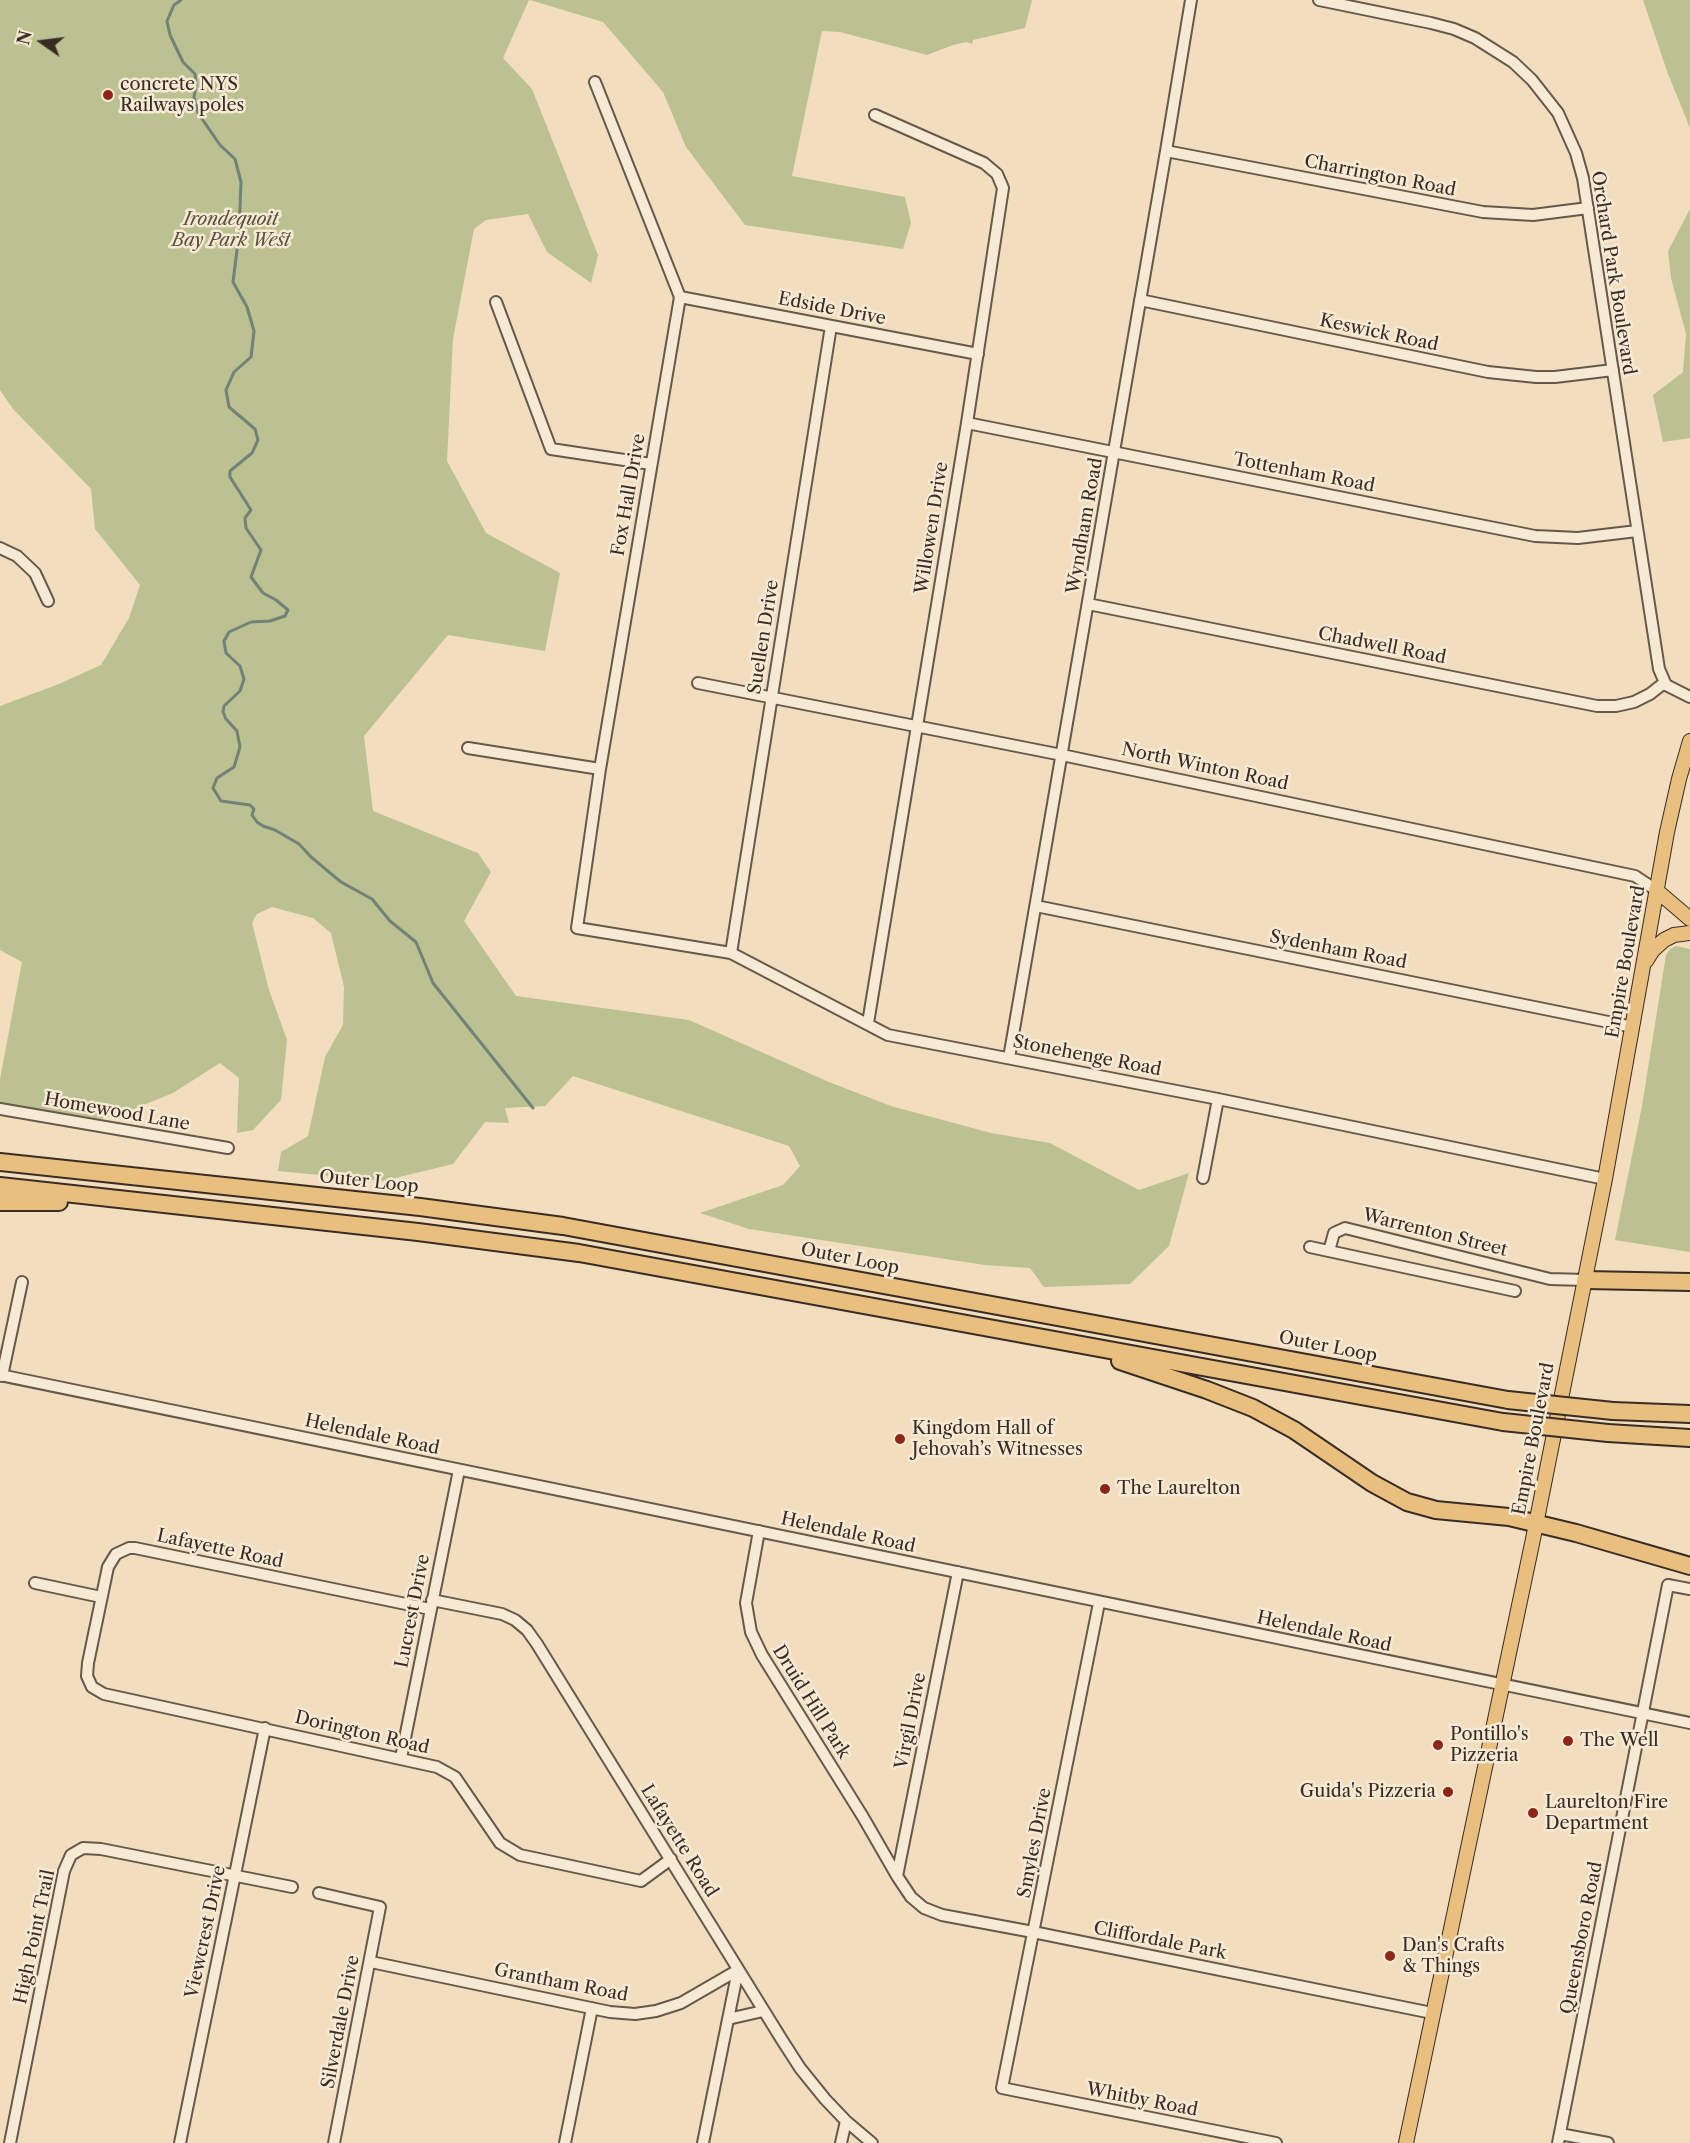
<!DOCTYPE html>
<html>
<head>
<meta charset="utf-8">
<style>
	body { margin:0 }
	#map { position:relative; width:1690px; height:2143px; overflow:hidden; background:#f2debe; font-family:"Libre Caslon Text",serif }
	canvas { display:block }
	.north { position:absolute; left:12px; top:12px; width:60px; height:60px; -webkit-text-stroke:4px #f7ead5; paint-order:stroke; rotate:284deg; font-size:16px; font-weight:700; line-height:24px; text-align:center; color:#382c24 }
	.north::after { content:''; display:block; margin:auto; width:21px; height:27px; background:#382c24; clip-path:polygon(50% 0,100% 100%,50% 72%,0 100%) }
</style>
</head>
<body>
<div id="map">
<canvas width="1690" height="2143"></canvas>
<div class="north">N</div>
</div>
<script>
const ctx = document.querySelector('canvas').getContext('2d');
ctx.lineJoin = 'round';
function fillPath(path, color) { ctx.fillStyle = color; ctx.fill(path, 'evenodd'); }
const poly = rows => new Path2D(rows.map(r => 'M' + r).join(''));
function strokePath(path, color, width, dash) { ctx.strokeStyle = color; ctx.lineWidth = width; ctx.lineCap = dash ? 'butt' : 'round'; ctx.setLineDash(dash || []); ctx.stroke(path); }
function label(font, color, halo, rows, align = 'center') {
  ctx.font = font + ' "Libre Caslon Text",serif'; ctx.lineWidth = 5; ctx.setLineDash([]); ctx.textBaseline = 'middle'; ctx.strokeStyle = halo; ctx.fillStyle = color; for (const [text, x, y, turn = 0] of rows) {
    ctx.save(); ctx.translate(x, y); ctx.rotate((+turn || 0) * Math.PI / 180); ctx.textAlign = isNaN(turn) ? turn : align; if (halo) ctx.strokeText(text, 0, 0); ctx.fillText(text, 0, 0); ctx.restore();
  }
}
const green = poly([
	[0,0,529,0,503,58,532,89,598,255,591,283,547,252,528,214,486,220,474,229,453,339,447,461,486,533,560,573,545,651,448,635,364,736,373,811,478,853,491,872,464,921,516,996,689,1020,829,1082,891,1106,991,1133,1050,1143,1139,1190,1189,1173,1169,1246,1130,1284,1044,1287,1030,1268,985,1265,749,1229,700,1213,783,1185,800,1166,789,1146,573,1076,545,1106,505,1108,509,1123,485,1122,453,1164,383,1181,278,1171,281,1152,308,1136,325,1057,343,1025,344,987,331,933,313,918,272,907,257,914,252,923,269,990,287,1040,281,1100,253,1130,237,1133,239,1078,220,1063,173,1093,131,1110,129,1118,113,1115,101,1119,0,1103,0,1079,22,962,0,950,0,706,59,684,101,665,129,618,140,585,95,529,91,489,13,409,0,390],
	[530,0,1032,0,1025,28,973,40,972,44,966,42,953,45,927,55,840,32,822,31,792,176,905,197,911,223,903,249,745,225,686,147,663,92,603,22],
	[1643,0,1690,0,1690,128,1668,74],
	[1690,209,1690,438,1663,442,1653,395,1683,372,1686,334,1671,278,1668,251],
	[1676,946,1690,949,1690,1252,1615,1240,1642,1106,1666,955,1670,949]
]);
const stream = poly([
	[181,0,174,5,167,21,170,35,183,62,195,74,196,85,194,97,198,113,220,145,235,159,241,182,239,234,233,282,247,307,254,331,251,357,234,372,226,390,229,407,255,429,258,440,252,453,230,471,230,477,251,510,245,518,246,528,261,550,251,577,263,593,276,600,288,610,285,616,270,621,251,622,229,632,224,641,226,653,240,666,244,679,240,691,224,706,223,712,226,719,237,731,240,747,234,767,217,778,213,788,221,801,250,805,254,809,252,815,257,822,263,826,275,830,299,844,311,857,341,882,372,899,390,921,416,942,433,983,533,1108]
]);
const minor = poly([
	[1319,0,1431,23,1454,29,1475,38,1513,62,1532,80,1558,113,1576,153,1583,178,1659,669,1666,685,1690,697],
	[595,82,680,297,600,769,577,928,731,953,888,1035,1218,1099,1605,1179],
	[1166,151,1483,212,1533,215,1588,208],
	[680,297,978,354],
	[1140,300,1488,372,1536,377,1555,377,1613,370],
	[496,302,551,449,651,464],
	[967,423,1535,536,1578,538,1637,531],
	[0,548,17,556,35,573,48,601],
	[1088,604,1597,706,1616,706,1634,702,1650,694,1664,683],
	[698,683,1062,755,1635,876,1656,890],
	[468,748,600,769],
	[1036,906,1633,1027],
	[731,953,831,326],
	[868,1023,967,423,1003,188,997,174,984,163,875,115],
	[1009,1058,1166,151,1191,0],
	[0,1109,228,1148],
	[1203,1178,1218,1099],
	[1310,1247,1515,1291],
	[1329,1251,1334,1233,1345,1228,1550,1279,1585,1280],
	[0,1375,1690,1723],
	[2,1376,22,1282],
	[759,1531,746,1603,751,1632,762,1655,863,1817,897,1876,911,1897,924,1908,942,1915,1033,1932,1432,2013],
	[35,1583,101,1597],
	[432,1600,502,1614,515,1620,527,1630,537,1644,782,2040,800,2068,825,2099,846,2121,872,2143],
	[1099,1603,1002,2088,1276,2143],
	[430,1609,135,1548,129,1548,116,1554,108,1567,88,1663,87,1676,92,1687,104,1694,437,1767,455,1777,500,1843,520,1855,641,1881,671,1859],
	[401,1758,459,1470],
	[897,1876,958,1572],
	[319,1893,380,1907,334,2143],
	[371,1962,610,2012,635,2014,656,2011,681,2003,738,1970],
	[728,2019,763,2011],
	[1560,2134,1608,2143],
	[10,2143,64,1871,71,1855,83,1848,101,1849,292,1887],
	[180,2143,265,1728],
	[565,2143,592,2008],
	[703,2143,738,1970],
	[841,2143,846,2121],
	[1558,2143,1668,1585,1690,1589]
]);
const major = poly([
	[1656,890,1690,919],
	[1646,961,1653,950,1664,940,1674,935,1690,933],
	[1406,2143,1533,1539,1605,1179,1667,832,1679,779,1690,741]
]);
const highway = poly([
	[0,1162,420,1207,563,1226,1508,1400],
	[0,1186,418,1232,579,1253,1503,1422],
	[0,1202,59,1202],
	[1585,1280,1690,1282],
	[1120,1361,1207,1390,1253,1408,1294,1430,1372,1483,1407,1502,1436,1510,1509,1517,1576,1533,1690,1566],
	[1613,1411,1690,1414],
	[1608,1433,1690,1438]
]);
const highwayBridge = poly([
	[1508,1400,1613,1411],
	[1503,1422,1608,1433]
]);
const markers = [
	[108,95,6,"#8f2418"],
	[900,1439,6,"#8f2418"],
	[1105,1489,6,"#8f2418"],
	[1568,1741,6,"#8f2418"],
	[1438,1745,6,"#8f2418"],
	[1448,1792,6,"#8f2418"],
	[1533,1813,6,"#8f2418"],
	[1390,1956,6,"#8f2418"]
];
const poiNames = [
	["concrete NYS",120,85],
	["Railways poles",120,106],
	["Kingdom Hall of",912,1429],
	["Jehovah’s Witnesses",912,1450],
	["The Laurelton",1117,1489],
	["Pontillo's",1450,1735],
	["Pizzeria",1450,1756],
	["The Well",1580,1741],
	["Guida's Pizzeria",1436,1792,"right"],
	["Laurelton Fire",1545,1803],
	["Department",1545,1824],
	["Dan's Crafts",1402,1946],
	["& Things",1402,1967]
];
const streetNames = [
	["Charrington Road",1380,176,11],
	["Orchard Park Boulevard",1613,273,81],
	["Edside Drive",832,309,11],
	["Keswick Road",1379,333,12],
	["Tottenham Road",1304,473,11],
	["Fox Hall Drive",629,495,-80],
	["Wyndham Road",1085,526,-80],
	["Willowen Drive",932,528,-81],
	["Suellen Drive",764,637,-81],
	["Chadwell Road",1382,646,11],
	["North Winton Road",1205,767,12],
	["Sydenham Road",1338,950,11],
	["Empire Boulevard",1626,962,-80],
	["Stonehenge Road",1087,1056,11],
	["Homewood Lane",117,1112,10],
	["Outer Loop",369,1182,6],
	["Warrenton Street",1435,1233,14],
	["Outer Loop",850,1259,11],
	["Outer Loop",1328,1347,11],
	["Helendale Road",372,1435,12],
	["Empire Boulevard",1534,1439,-79],
	["Helendale Road",848,1533,12],
	["Lafayette Road",220,1549,12],
	["Lucrest Drive",413,1611,-79],
	["Helendale Road",1324,1632,12],
	["Druid Hill Park",811,1702,58],
	["Virgil Drive",911,1721,-79],
	["Dorington Road",362,1733,13],
	["Lafayette Road",679,1841,58],
	["Smyles Drive",1035,1843,-79],
	["Viewcrest Drive",206,1932,-78],
	["High Point Trail",35,1937,-78],
	["Queensboro Road",1582,1938,-79],
	["Cliffordale Park",1160,1941,11],
	["Grantham Road",561,1983,11],
	["Silverdale Drive",341,2022,-79],
	["Whitby Road",1142,2100,11]
];
const parkNames = [
	["Irondequoit",231,220],
	["Bay Park West",231,241]
];
fillPath(green, '#bbc191');
strokePath(stream, '#738279', 3);
strokePath(minor, '#66584a', 14);
strokePath(major, '#382c24', 16);
strokePath(highway, '#382c24', 20);
strokePath(minor, '#f7ead5', 10);
strokePath(major, '#e9bf7f', 14);
strokePath(highway, '#e9bf7f', 16);
strokePath(highwayBridge, '#382c24', 20, []);
strokePath(highwayBridge, '#e9bf7f', 16);
for (const [x, y, r, color] of markers) { const dot = new Path2D(); dot.arc(x, y, r, 0, 2 * Math.PI); ctx.fillStyle = color; ctx.fill(dot); strokePath(dot, '#f7ead5', 2); }
label('18px', '#382c24', '#f7ead5', poiNames, 'left');
label('18px', '#382c24', '#f7ead5', streetNames);
label('italic 18px', '#59513f', '#f7ead5', parkNames);
</script>
</body>
</html>
